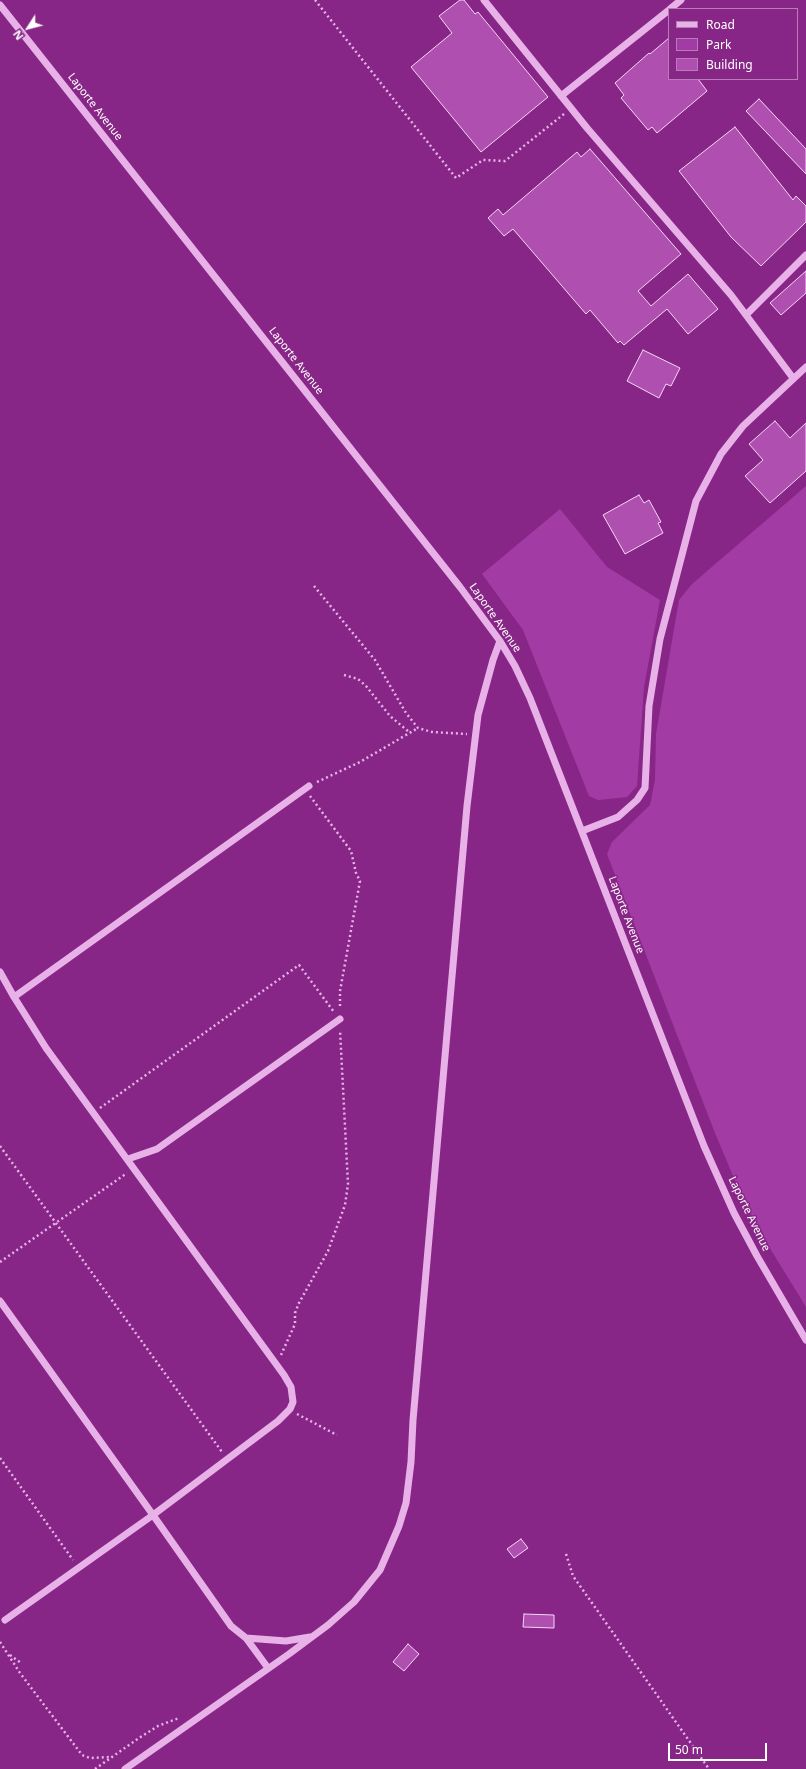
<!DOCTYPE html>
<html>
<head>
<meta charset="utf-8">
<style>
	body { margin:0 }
	#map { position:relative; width:806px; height:1769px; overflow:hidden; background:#882687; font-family:"Noto Sans",sans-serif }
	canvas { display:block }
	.legend { position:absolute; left:668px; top:8px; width:130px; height:72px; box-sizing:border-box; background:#882687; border:1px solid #b87db7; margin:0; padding:5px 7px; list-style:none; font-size:12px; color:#fff }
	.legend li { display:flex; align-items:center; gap:8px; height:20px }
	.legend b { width:20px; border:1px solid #b87db7 }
	.north { position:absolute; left:8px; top:8px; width:40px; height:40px; -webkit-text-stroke:3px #882687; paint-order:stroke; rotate:234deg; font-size:11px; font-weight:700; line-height:16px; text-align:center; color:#fff }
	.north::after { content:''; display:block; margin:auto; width:14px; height:18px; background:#fff; clip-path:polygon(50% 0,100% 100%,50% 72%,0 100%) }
	.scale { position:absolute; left:668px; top:1743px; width:99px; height:18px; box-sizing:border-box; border:2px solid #fff; border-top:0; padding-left:5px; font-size:12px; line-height:14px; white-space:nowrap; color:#fff; -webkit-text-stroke:3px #882687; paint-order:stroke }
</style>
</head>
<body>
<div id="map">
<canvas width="806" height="1769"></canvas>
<ul class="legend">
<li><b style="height:5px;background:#e8b2e9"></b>Road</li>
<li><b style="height:11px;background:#a33ba4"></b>Park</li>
<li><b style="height:11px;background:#af4faf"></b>Building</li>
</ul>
<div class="north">N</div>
<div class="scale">50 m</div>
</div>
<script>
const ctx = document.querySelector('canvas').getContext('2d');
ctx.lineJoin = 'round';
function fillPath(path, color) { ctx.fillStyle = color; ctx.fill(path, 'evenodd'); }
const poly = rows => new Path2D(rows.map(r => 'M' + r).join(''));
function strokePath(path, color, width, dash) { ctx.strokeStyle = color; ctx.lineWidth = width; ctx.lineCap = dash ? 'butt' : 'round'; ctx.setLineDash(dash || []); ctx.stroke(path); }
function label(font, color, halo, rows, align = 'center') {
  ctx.font = font + ' "Noto Sans",sans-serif'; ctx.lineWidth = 3; ctx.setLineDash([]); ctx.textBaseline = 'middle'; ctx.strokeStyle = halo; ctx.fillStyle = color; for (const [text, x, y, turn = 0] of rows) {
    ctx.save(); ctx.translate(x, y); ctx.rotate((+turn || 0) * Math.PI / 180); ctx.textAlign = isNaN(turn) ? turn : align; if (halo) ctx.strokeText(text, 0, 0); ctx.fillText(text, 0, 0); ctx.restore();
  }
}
const green = poly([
	[806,486,806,1307,771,1250,744,1202,715,1133,607,854,612,842,650,805,655,780,656,734,679,600,692,584],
	[560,509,607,567,660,600,644,687,637,786,627,797,598,800,589,796,523,630,482,574]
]);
const building = poly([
	[460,0,464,0,475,14,478,12,548,97,481,152,411,67,452,33,439,16,460,0],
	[669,38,669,79,698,79,707,91,657,133,652,127,648,130,621,98,624,95,615,83,649,53,650,54,669,38],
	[759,99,806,149,806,174,746,111,759,99],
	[735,127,793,200,796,196,806,206,806,222,761,266,731,237,679,171,735,127],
	[590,149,681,254,638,291,651,306,688,274,718,309,688,334,667,309,624,345,620,341,618,343,590,310,586,314,513,229,504,236,488,218,498,209,503,215,577,152,581,157,590,149],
	[806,271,806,293,781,315,770,303,806,271],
	[643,350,680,368,671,386,666,384,659,398,627,381,643,350],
	[775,421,790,438,806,423,806,471,770,503,745,476,763,460,749,444,775,421],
	[639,495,644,503,649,500,661,522,658,523,663,533,625,554,603,515,639,495],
	[521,1539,528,1548,514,1558,507,1549,521,1539],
	[524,1614,554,1615,554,1628,523,1627,524,1614],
	[408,1644,419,1654,404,1671,393,1662,408,1644]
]);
const path = poly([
	[315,0,456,178,483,160,505,161,564,114],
	[314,586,375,660,406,713,418,728,432,732,467,734],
	[344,675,358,679,366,686,390,716,409,732],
	[317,782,360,762,418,728],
	[310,796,351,851,356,873,360,881,340,991,340,1009],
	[100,1108,299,965,334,1012],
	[0,1146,222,1452],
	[0,1262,127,1173],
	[281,1355,295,1324,295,1313,299,1303,328,1251,345,1205,348,1184,340,1030],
	[297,1414,337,1435],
	[0,1458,73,1560],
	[566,1554,573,1576,709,1769],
	[0,1642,20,1673,82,1755,90,1758,111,1757],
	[10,1655,21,1663],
	[95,1769,139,1738,158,1726,179,1718]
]);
const minor = poly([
	[484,0,587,128,731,295,793,378],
	[0,5,460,587,500,641,515,666,530,698,704,1146,734,1213,757,1256,806,1340],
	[670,9,681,0],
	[561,96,669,10],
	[746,315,806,255],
	[582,831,618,817,637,800,645,788,649,706,660,639,696,501,721,454,743,426,806,367],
	[0,972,14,997],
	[128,1159,157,1149,340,1019],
	[0,1301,153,1515,5,1620],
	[246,1638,286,1641,310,1637],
	[268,1668,246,1638,231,1626,153,1515,278,1421,290,1409,293,1402,291,1387,284,1375,46,1048,14,997,309,786],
	[125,1769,289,1654,328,1625,354,1602,380,1570,399,1526,406,1503,411,1462,413,1420,467,806,478,715,493,660,500,641]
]);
const streetNames = [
	["Laporte Avenue",95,107,52],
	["Laporte Avenue",296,361,52],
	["Laporte Avenue",495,618,55],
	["Laporte Avenue",626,915,69],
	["Laporte Avenue",749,1214,64]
];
fillPath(green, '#a33ba4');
fillPath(building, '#af4faf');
strokePath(building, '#f6d6f7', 1);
strokePath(path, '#e8b2e9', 2.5, [2, 3]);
strokePath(minor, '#e8b2e9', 7);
label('11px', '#fff', '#882687', streetNames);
</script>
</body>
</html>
